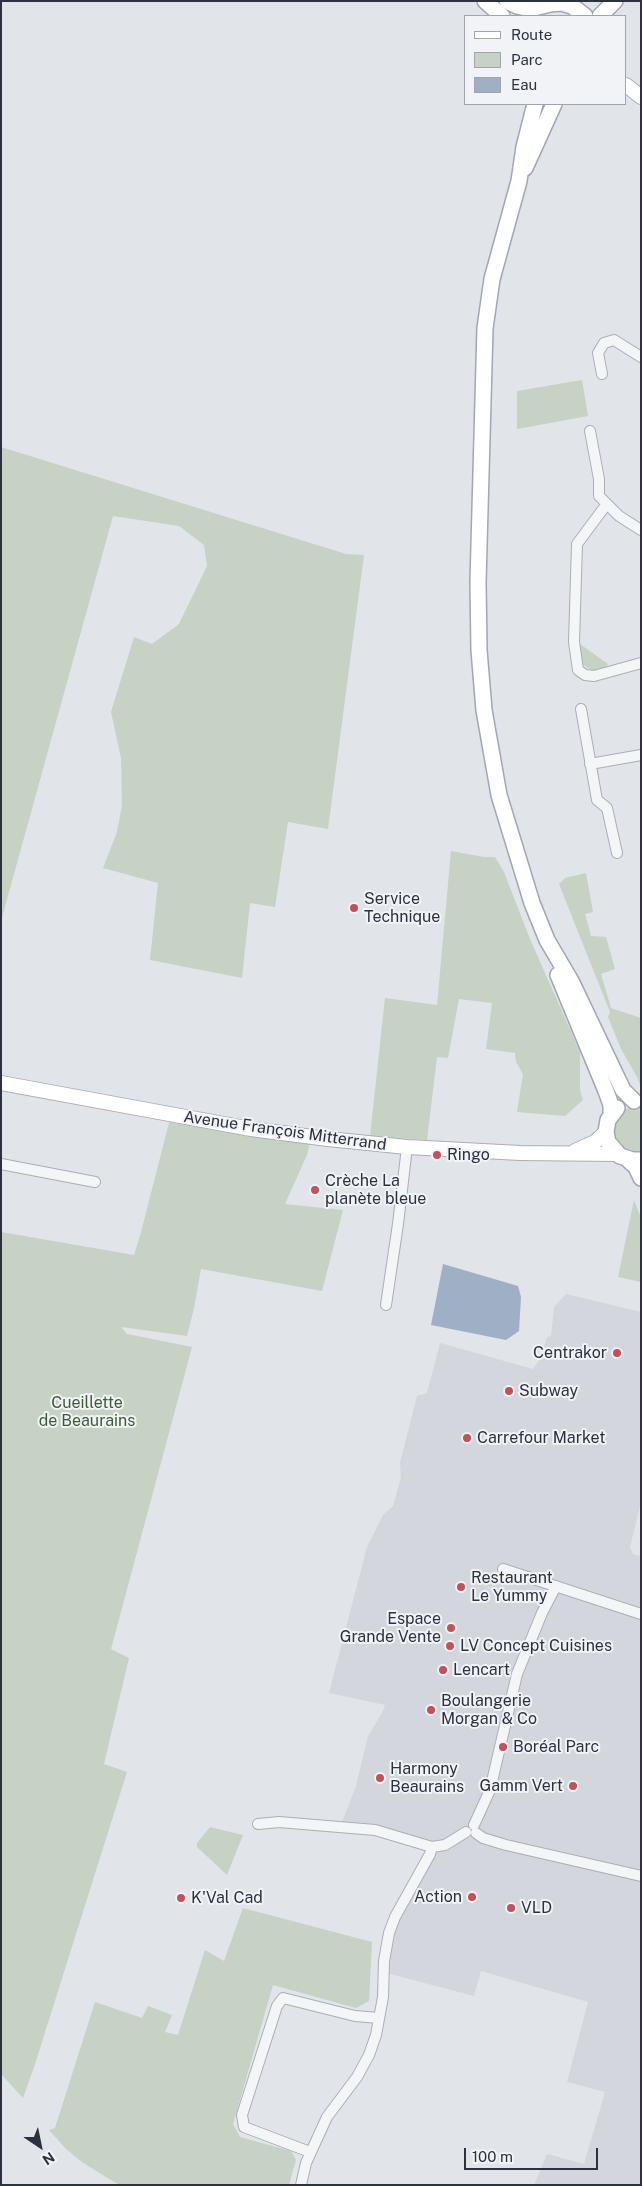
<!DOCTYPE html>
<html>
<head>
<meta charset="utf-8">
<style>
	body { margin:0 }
	#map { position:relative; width:642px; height:2186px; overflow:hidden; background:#e1e4e9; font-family:"Public Sans",sans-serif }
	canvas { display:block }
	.frame { position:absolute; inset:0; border:2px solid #2b313f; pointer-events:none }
	.legend { position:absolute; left:464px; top:15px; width:162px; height:90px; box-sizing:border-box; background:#f1f3f6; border:1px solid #a2a5ad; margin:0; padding:6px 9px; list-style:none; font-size:15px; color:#2b313f }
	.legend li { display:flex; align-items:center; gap:10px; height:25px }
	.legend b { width:25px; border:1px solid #a2a5ad }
	.north { position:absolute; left:15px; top:2121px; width:50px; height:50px; -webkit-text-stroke:4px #f1f3f6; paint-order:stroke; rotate:146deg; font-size:14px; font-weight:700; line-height:20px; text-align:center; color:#2b313f }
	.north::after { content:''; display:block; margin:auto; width:18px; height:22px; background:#2b313f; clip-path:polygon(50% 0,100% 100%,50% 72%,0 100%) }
	.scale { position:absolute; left:464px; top:2148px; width:134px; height:22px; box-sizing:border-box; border:2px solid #2b313f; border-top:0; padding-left:6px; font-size:15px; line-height:18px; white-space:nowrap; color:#2b313f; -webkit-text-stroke:4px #f1f3f6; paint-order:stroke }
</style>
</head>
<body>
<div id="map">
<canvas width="642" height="2186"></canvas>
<div class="frame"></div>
<ul class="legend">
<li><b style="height:6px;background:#fff"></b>Route</li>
<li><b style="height:14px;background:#c6d2c3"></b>Parc</li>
<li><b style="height:14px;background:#9fafc6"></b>Eau</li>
</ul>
<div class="north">N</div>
<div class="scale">100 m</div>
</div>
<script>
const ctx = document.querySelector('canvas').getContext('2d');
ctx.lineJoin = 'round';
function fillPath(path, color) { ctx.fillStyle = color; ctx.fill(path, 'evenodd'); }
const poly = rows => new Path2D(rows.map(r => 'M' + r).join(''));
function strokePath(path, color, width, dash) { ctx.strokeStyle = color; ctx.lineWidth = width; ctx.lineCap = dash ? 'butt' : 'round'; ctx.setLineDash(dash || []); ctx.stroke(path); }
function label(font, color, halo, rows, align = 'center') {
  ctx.font = font + ' "Public Sans",sans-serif'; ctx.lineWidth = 4; ctx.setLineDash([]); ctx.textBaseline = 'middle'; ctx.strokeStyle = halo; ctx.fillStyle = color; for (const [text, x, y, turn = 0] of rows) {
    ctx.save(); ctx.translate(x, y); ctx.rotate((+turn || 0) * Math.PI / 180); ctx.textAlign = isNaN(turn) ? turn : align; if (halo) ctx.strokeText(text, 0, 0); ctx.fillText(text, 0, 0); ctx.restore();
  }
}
const built = poly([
	[566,1294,641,1312,641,1502,630,1547,633,1554,641,1556,641,2185,534,2185,547,2154,584,2164,605,2092,567,2082,588,2002,481,1971,474,1996,383,1972,389,1933,432,1848,368,1825,342,1822,356,1786,368,1736,382,1713,385,1705,329,1693,367,1547,383,1515,393,1506,401,1478,400,1463,417,1396,427,1393,440,1343,533,1369,540,1359,547,1337,551,1336,554,1307]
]);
const green = poly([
	[582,380,588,416,517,429,517,391],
	[1,447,346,554,364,555,328,829,288,822,275,907,250,903,242,978,150,960,158,883,103,868,117,832,122,805,121,758,111,712,134,637,152,644,179,624,207,566,204,545,179,526,113,516,1,921],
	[580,644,608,664,604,670,594,672,582,664],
	[451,851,484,857,495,857,504,872,530,939,580,1052,580,1090,583,1100,565,1116,517,1112,523,1074,516,1062,515,1053,486,1049,492,1003,459,999,448,1058,437,1057,427,1140,370,1136,385,998,437,1005],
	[586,873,593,912,585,914,591,936,606,937,615,969,601,974,611,1008,641,1018,641,1087,637,1077,621,1049,608,1017,610,1012,559,884,565,878],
	[637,1106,641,1107,641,1153,638,1154,624,1151,612,1134,614,1120,623,1110],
	[171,1115,311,1137,307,1155,285,1204,343,1210,322,1291,201,1269,194,1308,187,1336,121,1327,127,1334,192,1347,111,1649,129,1658,104,1764,127,1772,36,2061,23,2098,1,2074,1,1232,134,1255,141,1232],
	[634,1200,641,1218,641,1282,618,1277],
	[210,1827,243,1835,227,1875,197,1847,197,1843],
	[243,1908,372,1942,369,2001,356,2008,273,1985,233,2124,240,2137,291,2151,296,2160,289,2185,120,2185,114,2182,82,2162,66,2149,49,2130,55,2128,95,2002,142,2018,148,2006,172,2015,165,2032,178,2035,205,1950,224,1961]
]);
const water = poly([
	[443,1264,518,1286,521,1297,519,1331,506,1340,431,1325]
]);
const minor = poly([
	[602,374,598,353,604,343,614,340,641,357],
	[590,431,599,479,599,496,619,516,641,530],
	[606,505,577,544,574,642,578,670,585,675,594,676,641,663],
	[581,709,597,800,607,808,617,853],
	[590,764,641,755],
	[1,1164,95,1182],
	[386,1305,398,1224,407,1147],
	[503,1569,641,1614],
	[258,1824,279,1822,375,1830,432,1847,445,1845,466,1832],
	[474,1825,490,1790,517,1674,542,1613,556,1586],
	[476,1833,483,1838,506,1845,641,1876],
	[310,2152,244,2127,242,2115,277,2006,283,1998,355,2016,379,2018],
	[301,2185,306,2163,327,2117,357,2077,369,2055,376,2035,383,1997,384,1961,389,1933,395,1917,430,1854,432,1847]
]);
const secondary = poly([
	[626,85,641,97],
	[1,1083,251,1129,328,1139,407,1147,520,1153,617,1154],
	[575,1151,595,1142,606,1132]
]);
const primary = poly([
	[485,1,502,16],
	[507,1,517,6,530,9,550,4,561,3,572,6,585,16],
	[600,16,615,1],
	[535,104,524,147,519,181,492,279,485,328,478,582,479,650,484,710,499,795,532,903,547,940,571,981,623,1090,634,1101],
	[525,168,554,104],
	[558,975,606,1091,611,1105,611,1115],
	[617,1108,608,1120,606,1132,608,1142,620,1156,633,1160,641,1160],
	[627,1159,636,1167,641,1178]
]);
const markers = [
	[354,908,5,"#c45058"],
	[437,1155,5,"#c45058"],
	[315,1190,5,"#c45058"],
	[617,1353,5,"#c45058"],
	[509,1391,5,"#c45058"],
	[467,1438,5,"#c45058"],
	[461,1587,5,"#c45058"],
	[451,1628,5,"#c45058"],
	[450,1646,5,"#c45058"],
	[443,1670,5,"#c45058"],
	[431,1710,5,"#c45058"],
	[503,1747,5,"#c45058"],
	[380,1778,5,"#c45058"],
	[573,1786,5,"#c45058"],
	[472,1897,5,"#c45058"],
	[181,1898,5,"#c45058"],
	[511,1908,5,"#c45058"]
];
const poiNames = [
	["Service",364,899],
	["Technique",364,917],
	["Ringo",447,1155],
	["Crèche La",325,1181],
	["planète bleue",325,1199],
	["Centrakor",607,1353,"right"],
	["Subway",519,1391],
	["Carrefour Market",477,1438],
	["Restaurant",471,1578],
	["Le Yummy",471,1596],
	["Espace",441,1619,"right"],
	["Grande Vente",441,1637,"right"],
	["LV Concept Cuisines",460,1646],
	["Lencart",453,1670],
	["Boulangerie",441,1701],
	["Morgan & Co",441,1719],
	["Boréal Parc",513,1747],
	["Harmony",390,1769],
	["Beaurains",390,1787],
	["Gamm Vert",563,1786,"right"],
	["Action",462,1897,"right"],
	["K'Val Cad",191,1898],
	["VLD",521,1908]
];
const streetNames = [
	["Avenue François Mitterrand",285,1131,8]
];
const parkNames = [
	["Cueillette",87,1403],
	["de Beaurains",87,1421]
];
fillPath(built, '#d3d6dd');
fillPath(green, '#c6d2c3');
fillPath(water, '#9fafc6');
strokePath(minor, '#aaaeb6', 12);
strokePath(secondary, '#aaaeb6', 16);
strokePath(primary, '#a1a7b4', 18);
strokePath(minor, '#f4f5f7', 10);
strokePath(secondary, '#fff', 14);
strokePath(primary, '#fff', 15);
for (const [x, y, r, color] of markers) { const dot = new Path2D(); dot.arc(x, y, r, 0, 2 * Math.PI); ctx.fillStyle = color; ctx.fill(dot); strokePath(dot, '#f1f3f6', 2); }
label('16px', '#2b313f', '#f1f3f6', poiNames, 'left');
label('16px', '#2b313f', '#f1f3f6', streetNames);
label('16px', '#3d5a39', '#f1f3f6', parkNames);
</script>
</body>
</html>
